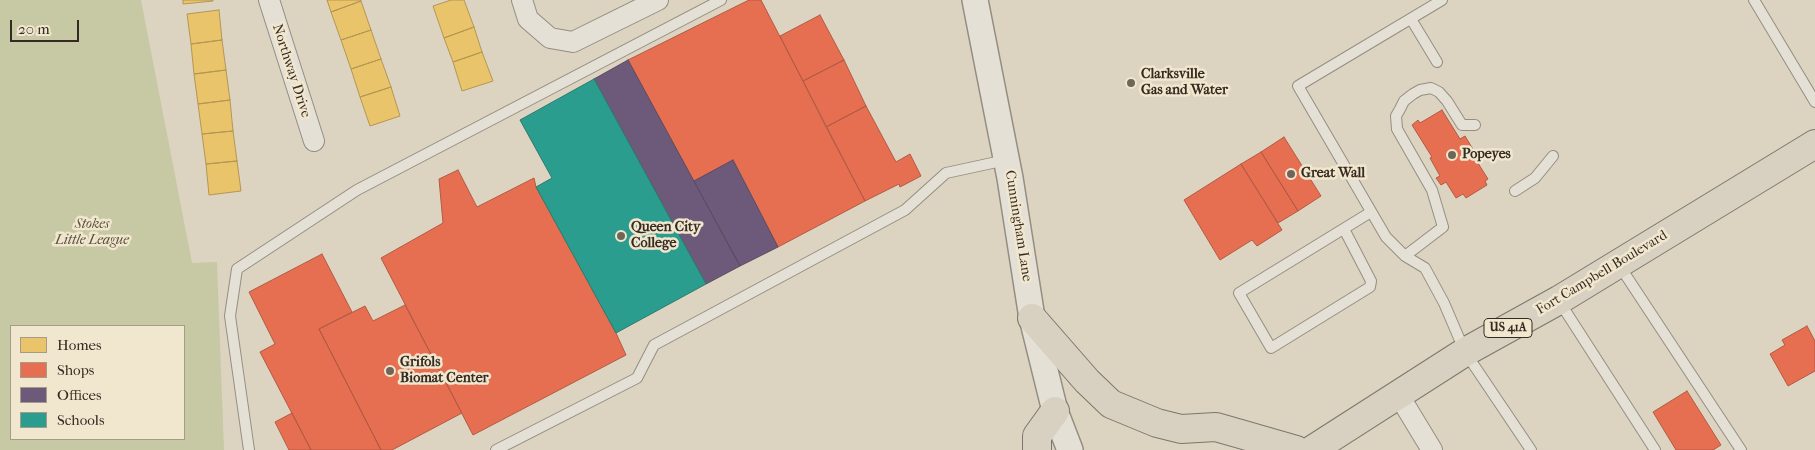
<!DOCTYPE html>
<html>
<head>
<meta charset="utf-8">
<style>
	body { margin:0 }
	#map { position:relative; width:1815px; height:450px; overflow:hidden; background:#dcd4c0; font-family:"IM FELL French Canon",serif }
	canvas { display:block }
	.legend { position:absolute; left:10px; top:325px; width:175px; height:115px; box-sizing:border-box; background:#f1e6ce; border:1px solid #a69b89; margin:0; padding:6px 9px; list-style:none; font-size:15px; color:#352a21 }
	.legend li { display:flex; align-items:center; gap:10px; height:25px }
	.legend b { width:25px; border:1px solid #a69b89 }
	.scale { position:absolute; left:10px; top:20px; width:69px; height:22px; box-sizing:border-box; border:2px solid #352a21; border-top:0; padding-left:6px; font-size:15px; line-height:18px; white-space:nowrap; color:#352a21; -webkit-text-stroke:4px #f1e6ce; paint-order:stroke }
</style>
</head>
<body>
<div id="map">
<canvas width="1815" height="450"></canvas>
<ul class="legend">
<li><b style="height:14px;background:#e9c46a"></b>Homes</li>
<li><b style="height:14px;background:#e76f51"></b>Shops</li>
<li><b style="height:14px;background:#6d597a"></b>Offices</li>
<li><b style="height:14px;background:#2a9d8f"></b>Schools</li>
</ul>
<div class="scale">20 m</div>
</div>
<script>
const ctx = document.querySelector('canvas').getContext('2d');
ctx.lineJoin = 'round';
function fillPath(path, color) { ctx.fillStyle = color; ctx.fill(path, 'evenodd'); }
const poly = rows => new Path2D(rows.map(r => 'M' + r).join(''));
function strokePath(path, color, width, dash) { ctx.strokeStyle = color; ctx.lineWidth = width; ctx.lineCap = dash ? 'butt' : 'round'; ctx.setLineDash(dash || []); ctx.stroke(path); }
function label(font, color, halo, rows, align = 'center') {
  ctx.font = font + ' "IM FELL French Canon",serif'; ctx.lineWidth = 5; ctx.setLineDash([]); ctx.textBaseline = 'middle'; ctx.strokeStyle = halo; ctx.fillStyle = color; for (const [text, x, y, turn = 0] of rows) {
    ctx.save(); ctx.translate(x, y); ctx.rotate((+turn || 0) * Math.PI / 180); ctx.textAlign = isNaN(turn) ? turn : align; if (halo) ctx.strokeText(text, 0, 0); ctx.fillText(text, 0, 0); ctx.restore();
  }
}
const green = poly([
	[0,0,141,0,192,263,217,262,224,450,0,450],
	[11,326,184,326,184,439,11,439]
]);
const homes = poly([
	[183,0,213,0,213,1,183,4,183,0],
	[327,0,360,0,361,1,331,12,327,0],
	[451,0,464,0,474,27,444,38,433,6,451,0],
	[361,1,371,30,341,40,331,12,361,1],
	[219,10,222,40,191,44,187,14,219,10],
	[474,27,482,52,453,62,444,38,474,27],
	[371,30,381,59,351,69,341,40,371,30],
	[222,40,226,70,194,74,191,44,222,40],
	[482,52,493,81,462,91,453,62,482,52],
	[381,59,391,87,360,97,351,69,381,59],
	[226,70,230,100,198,104,194,74,226,70],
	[391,87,400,116,370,126,360,97,391,87],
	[230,100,233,131,202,134,198,104,230,100],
	[233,131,237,161,206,164,202,134,233,131],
	[237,161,241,191,209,195,206,164,237,161]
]);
const shops = poly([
	[749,0,761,0,865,201,778,247,733,160,694,181,628,60,749,0],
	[820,15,844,60,803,81,780,36,820,15],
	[844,60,866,106,826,127,803,81,844,60],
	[866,106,896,162,910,154,921,176,900,187,899,184,865,201,826,127,866,106],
	[1442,110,1460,139,1465,136,1474,151,1471,152,1488,179,1485,181,1487,185,1466,198,1463,194,1456,198,1446,182,1441,185,1436,178,1440,176,1430,158,1432,157,1412,125,1418,120,1420,123,1442,110],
	[1284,137,1321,196,1298,211,1261,152,1284,137],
	[1261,152,1298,211,1278,223,1241,164,1261,152],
	[1241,164,1282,230,1257,246,1252,240,1220,260,1184,200,1241,164],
	[458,170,477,207,534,178,536,187,616,333,626,355,473,435,381,258,443,223,439,179,458,170],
	[322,254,352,312,319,329,381,450,311,450,260,352,275,344,249,292,322,254],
	[405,305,462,413,392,450,381,450,319,329,365,306,373,321,405,305],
	[1807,326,1815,341,1815,371,1788,386,1770,354,1785,345,1782,340,1807,326],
	[1687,391,1721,445,1713,450,1676,450,1653,412,1687,391],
	[292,413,311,450,289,450,275,422,292,413]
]);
const offices = poly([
	[628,60,740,266,706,284,594,79,628,60],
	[733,160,778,247,740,266,694,181,733,160]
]);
const schools = poly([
	[594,79,706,284,616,333,536,187,552,178,520,120,594,79]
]);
const service = poly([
	[1442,0,1298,86,1386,237,1405,256,1425,268,1444,303,1465,352,1531,450],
	[1754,0,1815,102],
	[1411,19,1437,62],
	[1515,191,1535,178,1553,156],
	[1344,229,1371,281,1370,287,1271,348,1239,293,1371,212],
	[1405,256,1443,227,1432,190,1397,129,1396,116,1400,109,1404,101,1413,94,1420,90,1431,88,1439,92,1447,101,1462,125,1475,125],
	[1619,265,1741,450],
	[1559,301,1655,450],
	[249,450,230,316,237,269,357,190,721,0],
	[496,450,637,378,654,345,905,210,946,173,1006,160]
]);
const minor = poly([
	[269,0,314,141],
	[522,0,528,19,550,38,573,42,658,0],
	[1398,394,1432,450]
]);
const tertiary = poly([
	[975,0,1010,178,1032,318,1055,411,1070,450]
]);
const trunk = poly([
	[1032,318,1087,381,1111,404,1157,423,1181,429,1216,427,1296,450],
	[1037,450,1037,436,1055,411],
	[1312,450,1465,352,1559,300,1815,144]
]);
const markers = [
	[1131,83,5,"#6f6659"],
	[1452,155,5,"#6f6659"],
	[1291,174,5,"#6f6659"],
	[621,236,5,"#6f6659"],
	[390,371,5,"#6f6659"]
];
const shields = [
	[1508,328,48]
];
const shieldNames = [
	["US 41A",1508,328]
];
const streetNames = [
	["Northway Drive",291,71,72],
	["Cunningham Lane",1018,226,81],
	["Fort Campbell Boulevard",1602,273,-31]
];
const poiNames = [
	["Clarksville",1141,75],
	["Gas and Water",1141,91],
	["Popeyes",1462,155],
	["Great Wall",1301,174],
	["Queen City",631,228],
	["College",631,244],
	["Grifols",400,363],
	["Biomat Center",400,379]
];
const parkNames = [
	["Stokes",92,225],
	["Little League",92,241]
];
fillPath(green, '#c7c8a4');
fillPath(homes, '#e9c46a');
strokePath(homes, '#b39654', 1);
fillPath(shops, '#e76f51');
strokePath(shops, '#b25a43', 1);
fillPath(offices, '#6d597a');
strokePath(offices, '#5c4b5f', 1);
fillPath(schools, '#2a9d8f');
strokePath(schools, '#2d7a6e', 1);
strokePath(service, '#948e82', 12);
strokePath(minor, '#948e82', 22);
strokePath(tertiary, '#948e82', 28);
strokePath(trunk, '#7c776c', 30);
strokePath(service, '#e4e0d5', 10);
strokePath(minor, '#e4e0d5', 20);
strokePath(tertiary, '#e4e0d5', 25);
strokePath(trunk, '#d8d0c1', 28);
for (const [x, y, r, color] of markers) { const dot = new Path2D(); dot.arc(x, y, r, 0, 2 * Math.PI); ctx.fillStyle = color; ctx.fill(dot); strokePath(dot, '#f1e6ce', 2); }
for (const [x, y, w] of shields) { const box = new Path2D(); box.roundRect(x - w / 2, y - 9.5, w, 19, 4); ctx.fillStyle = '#f1e6ce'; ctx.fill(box); strokePath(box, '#352a21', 1); }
label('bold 12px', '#352a21', null, shieldNames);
label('14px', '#352a21', '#f1e6ce', streetNames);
label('bold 14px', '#352a21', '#f1e6ce', poiNames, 'left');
label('italic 14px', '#554f3c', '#f1e6ce', parkNames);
</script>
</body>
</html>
